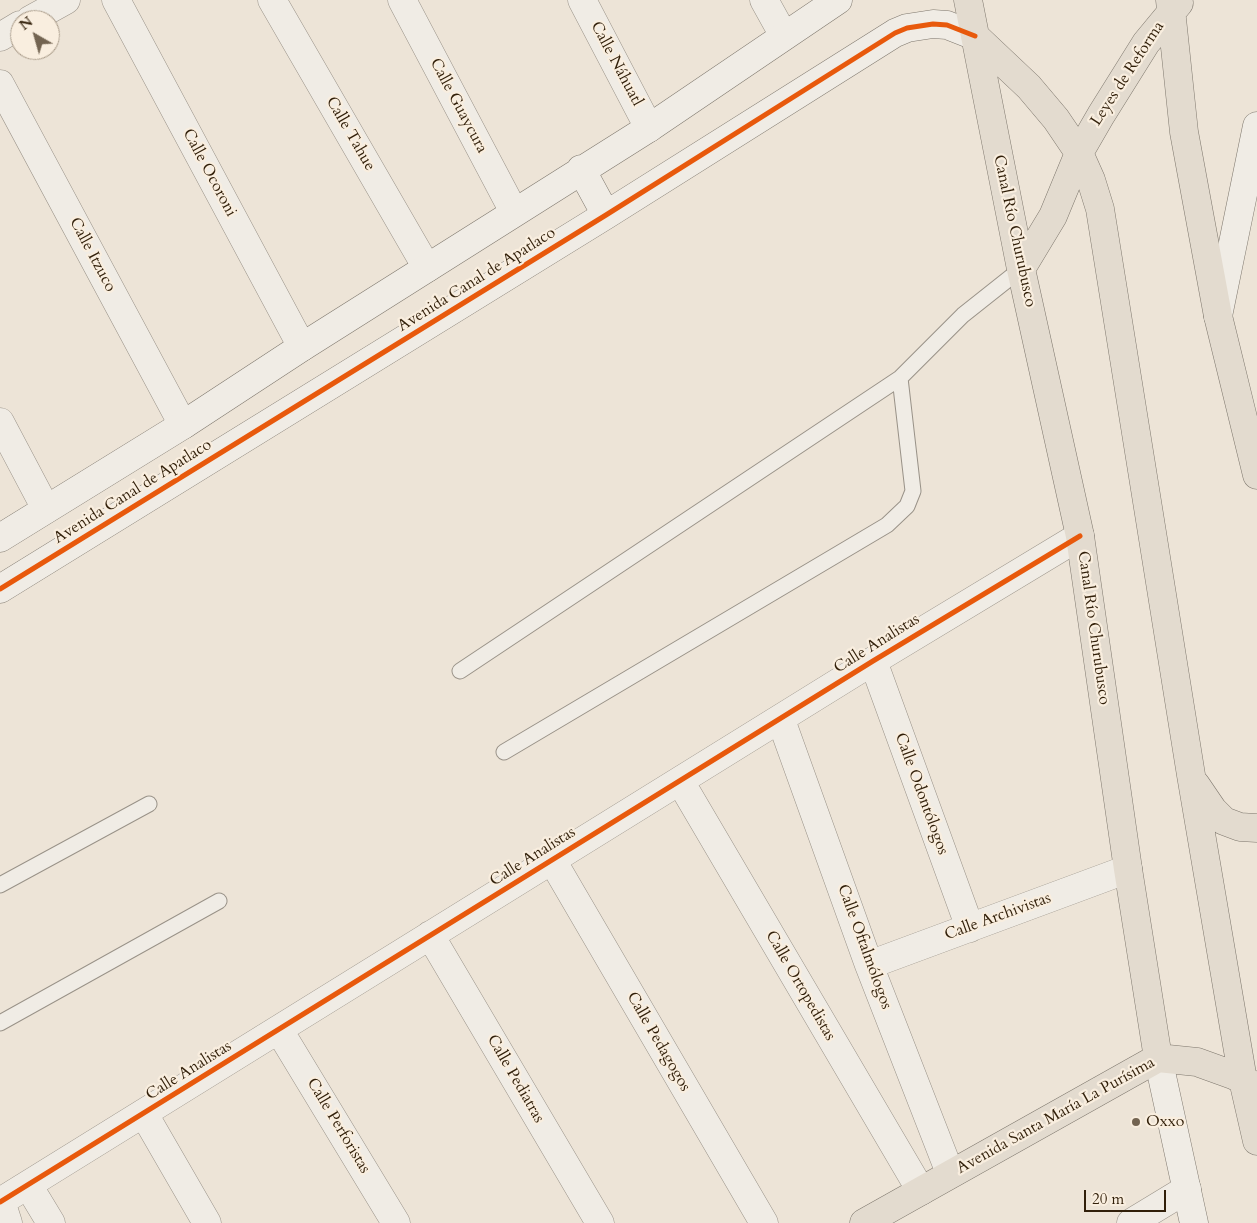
<!DOCTYPE html>
<html>
<head>
<meta charset="utf-8">
<style>
	body { margin:0 }
	#map { position:relative; width:1257px; height:1223px; overflow:hidden; background:#ede4d7; font-family:Cardo,serif }
	canvas { display:block }
	.north { position:absolute; left:10px; top:10px; width:50px; height:50px; box-sizing:border-box; background:#f9eedf; border:1px solid #a99b89; border-radius:50%; rotate:322deg; font-size:14px; font-weight:700; line-height:20px; text-align:center; color:#311f09 }
	.north::after { content:''; display:block; margin:auto; width:18px; height:22px; background:#736451; clip-path:polygon(50% 0,100% 100%,50% 72%,0 100%) }
	.scale { position:absolute; left:1084px; top:1190px; width:82px; height:22px; box-sizing:border-box; border:2px solid #311f09; border-top:0; padding-left:6px; font-size:15px; line-height:18px; white-space:nowrap; color:#311f09; -webkit-text-stroke:4px #f9eedf; paint-order:stroke }
</style>
</head>
<body>
<div id="map">
<canvas width="1257" height="1223"></canvas>
<div class="north">N</div>
<div class="scale">20 m</div>
</div>
<script>
const ctx = document.querySelector('canvas').getContext('2d');
ctx.lineJoin = 'round';
const poly = rows => new Path2D(rows.map(r => 'M' + r).join(''));
function strokePath(path, color, width, dash) { ctx.strokeStyle = color; ctx.lineWidth = width; ctx.lineCap = dash ? 'butt' : 'round'; ctx.setLineDash(dash || []); ctx.stroke(path); }
function label(font, color, halo, rows, align = 'center') {
  ctx.font = font + ' Cardo,serif'; ctx.lineWidth = 4.5; ctx.setLineDash([]); ctx.textBaseline = 'middle'; ctx.strokeStyle = halo; ctx.fillStyle = color; for (const [text, x, y, turn = 0] of rows) {
    ctx.save(); ctx.translate(x, y); ctx.rotate((+turn || 0) * Math.PI / 180); ctx.textAlign = isNaN(turn) ? turn : align; if (halo) ctx.strokeText(text, 0, 0); ctx.fillText(text, 0, 0); ctx.restore();
  }
}
const lane = poly([
	[460,671,900,378],
	[504,752,887,525,907,506,913,491,900,378,963,315,1021,269],
	[0,885,149,804],
	[0,1023,219,901]
]);
const street = poly([
	[116,0,302,347],
	[272,0,427,268],
	[402,0,514,212],
	[582,0,649,128],
	[764,0,784,36],
	[30,20,66,0],
	[0,37,20,25],
	[0,84,183,425],
	[0,422,46,509],
	[873,661,970,928],
	[781,720,869,965,950,1173],
	[680,781,921,1191],
	[552,860,764,1223],
	[430,935,600,1223],
	[869,965,1128,869],
	[279,1030,396,1223],
	[144,1114,207,1223],
	[28,1185,51,1223],
	[1,1201,8,1223],
	[0,1202,873,661,1080,536],
	[1131,1223,1187,1189]
]);
const secondary = poly([
	[581,169,606,215],
	[1218,316,1257,126],
	[0,538,183,425,302,347,649,128,838,0],
	[0,589,606,215,895,33,907,28,933,24,947,25,975,36],
	[1158,1058,1194,1223]
]);
const primary = poly([
	[968,0,1021,269,1080,536,1128,869,1158,1058],
	[1170,0,1184,132,1218,316,1257,475],
	[975,36,1029,87,1056,119,1079,153,1091,180,1100,209,1191,775,1243,1080,1257,1141],
	[1021,269,1053,216,1079,153,1101,115,1146,43,1179,3],
	[1196,785,1213,810,1224,821,1240,827,1257,828],
	[864,1223,1158,1058,1197,1062,1233,1075,1257,1087]
]);
const cycleway = poly([
	[0,589,606,215,895,33,907,28,933,24,947,25,975,36],
	[0,1202,873,661,1080,536]
]);
const markers = [
	[1136,1122,5,"#736451"]
];
const streetNames = [
	["Calle Náhuatl",616,64,62],
	["Leyes de Reforma",1128,74,-57],
	["Calle Guaycura",458,106,62],
	["Calle Tahue",350,134,60],
	["Calle Ocoroni",209,173,62],
	["Canal Río Churubusco",1014,231,78],
	["Calle Itzuco",92,255,62],
	["Avenida Canal de Apatlaco",477,280,-32],
	["Avenida Canal de Apatlaco",133,492,-32],
	["Canal Río Churubusco",1093,628,82],
	["Calle Analistas",877,644,-32],
	["Calle Odontólogos",921,794,70],
	["Calle Analistas",533,857,-32],
	["Calle Archivistas",998,917,-20],
	["Calle Oftalmólogos",864,947,70],
	["Calle Ortopedistas",800,986,60],
	["Calle Pedagogos",658,1042,60],
	["Calle Analistas",189,1071,-32],
	["Calle Pediatras",515,1079,60],
	["Avenida Santa María La Purísima",1056,1116,-29],
	["Calle Perforistas",338,1126,59]
];
const poiNames = [
	["Oxxo",1146,1122]
];
strokePath(lane, '#999288', 17);
strokePath(street, '#999288', 29);
strokePath(secondary, '#7e776d', 29);
strokePath(primary, '#7e776d', 29);
strokePath(lane, '#f0ece5', 15);
strokePath(street, '#f0ece5', 28);
strokePath(secondary, '#f0ece5', 28);
strokePath(primary, '#e3dbcf', 28);
strokePath(cycleway, '#e8590c', 5);
for (const [x, y, r, color] of markers) { const dot = new Path2D(); dot.arc(x, y, r, 0, 2 * Math.PI); ctx.fillStyle = color; ctx.fill(dot); strokePath(dot, '#f9eedf', 2); }
label('16px', '#311f09', '#f9eedf', streetNames);
label('16px', '#311f09', '#f9eedf', poiNames, 'left');
</script>
</body>
</html>
